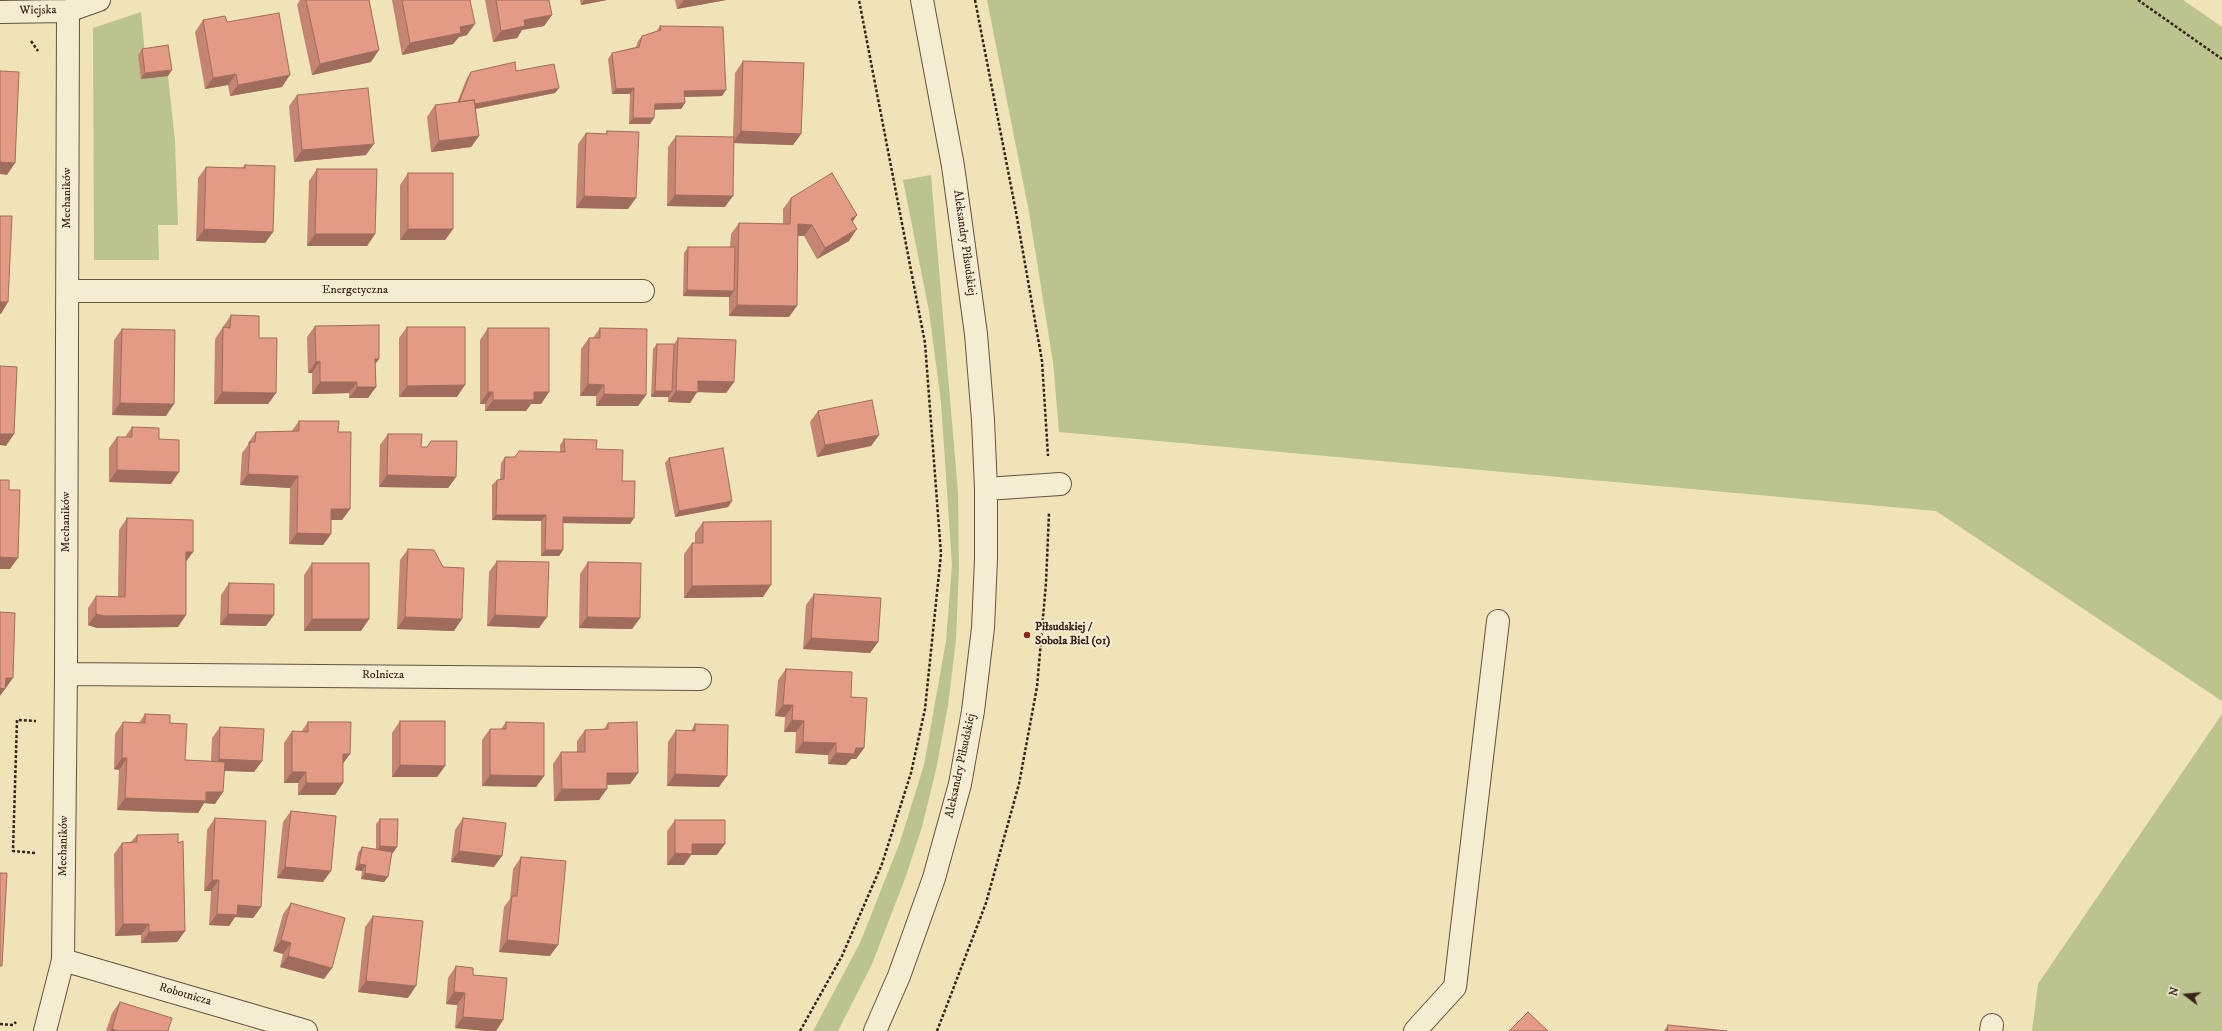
<!DOCTYPE html>
<html>
<head>
<meta charset="utf-8">
<style>
	body { margin:0 }
	#map { position:relative; width:2222px; height:1031px; overflow:hidden; background:#f0e3b8; font-family:"IM FELL DW Pica",serif }
	canvas { display:block }
	.north { position:absolute; left:2166px; top:975px; width:40px; height:40px; -webkit-text-stroke:3px #f5edd1; paint-order:stroke; rotate:286deg; font-size:11px; font-weight:700; line-height:16px; text-align:center; color:#382219 }
	.north::after { content:''; display:block; margin:auto; width:14px; height:18px; background:#382219; clip-path:polygon(50% 0,100% 100%,50% 72%,0 100%) }
</style>
</head>
<body>
<div id="map">
<canvas width="2222" height="1031"></canvas>
<div class="north">N</div>
</div>
<script>
const ctx = document.querySelector('canvas').getContext('2d');
ctx.lineJoin = 'round';
function fillPath(path, color) { ctx.fillStyle = color; ctx.fill(path, 'evenodd'); }
const poly = rows => new Path2D(rows.map(r => 'M' + r).join(''));
function strokePath(path, color, width, dash) { ctx.strokeStyle = color; ctx.lineWidth = width; ctx.lineCap = dash ? 'butt' : 'round'; ctx.setLineDash(dash || []); ctx.stroke(path); }
function label(font, color, halo, rows, align = 'center') {
  ctx.font = font + ' "IM FELL DW Pica",serif'; ctx.lineWidth = 4; ctx.setLineDash([]); ctx.textBaseline = 'middle'; ctx.strokeStyle = halo; ctx.fillStyle = color; for (const [text, x, y, turn = 0] of rows) {
    ctx.save(); ctx.translate(x, y); ctx.rotate((+turn || 0) * Math.PI / 180); ctx.textAlign = isNaN(turn) ? turn : align; if (halo) ctx.strokeText(text, 0, 0); ctx.fillText(text, 0, 0); ctx.restore();
  }
}
const green = poly([
	[987,0,2183,0,2222,27,2222,701,1936,511,1059,432,1053,362,1029,212],
	[141,12,145,54,168,76,175,141,178,225,158,225,159,260,94,260,93,28],
	[931,175,958,493,959,567,956,640,948,706,936,770,922,827,906,876,872,964,838,1031,813,1031,860,943,900,842,924,765,946,641,952,565,941,402,929,311,903,180],
	[2222,714,2222,1031,2032,1031,2038,984]
]);
const path = poly([
	[975,0,1016,212,1042,361,1048,456],
	[2138,0,2222,59],
	[31,41,38,51],
	[35,853,13,851,17,720,36,721],
	[0,1024,13,1025,16,1022],
	[800,1031,842,956,882,864,911,773,925,709,941,554,925,343,859,0],
	[937,1031,986,903,1019,784,1037,687,1046,583,1049,513]
]);
const minor = poly([
	[0,12,68,11,99,0],
	[68,291,643,291],
	[986,489,1060,484],
	[66,674,700,679],
	[63,960,306,1031],
	[45,1031,63,960,66,674,68,11],
	[875,1031,899,976,934,878,960,784,973,711,983,628,986,559,986,489,983,420,976,334,953,166,922,0],
	[1415,1031,1455,987,1498,621],
	[1991,1031,1992,1025]
]);
const wall = poly([
	[300,0,369,0,371,62,312,75,297,5],
	[392,0,470,0,467,35,459,37,453,44,402,55],
	[485,0,549,0,544,26,522,30,517,38,493,42],
	[580,0,607,0,581,5],
	[675,0,726,0,677,9],
	[203,20,227,22,282,87,230,96,228,85,205,89,195,32],
	[660,26,722,96,685,97,685,103,681,109,655,109,650,124,629,124,630,94,612,94,608,59,612,53,636,47,638,41,642,36,656,32],
	[142,49,168,76,141,79,138,55],
	[743,61,801,134,793,145,734,143,725,207,667,206,668,147,676,136,733,137,735,73],
	[516,71,555,93,476,109,479,136,471,147,431,152,427,117,435,105,457,103,467,78,471,72],
	[297,95,366,155,294,162,289,106],
	[607,131,628,209,576,208,578,144,586,133,605,134],
	[245,165,273,232,265,243,196,241,198,178,206,167,242,168],
	[317,169,375,234,367,246,307,246,309,181],
	[408,173,453,229,445,240,400,240,400,185],
	[791,198,857,215,852,221,849,241,817,259,804,236,798,236,789,317,729,316,729,297,683,296,684,253,688,247,730,247,731,234,739,223,783,224,783,209],
	[231,315,259,338,276,393,268,404,214,404,215,339],
	[315,326,375,364,376,387,368,398,349,398,349,393,312,394,312,373,308,373,307,337],
	[407,327,457,397,399,397,399,338],
	[488,328,549,392,541,404,531,404,526,411,485,411,485,404,480,404,480,340],
	[600,328,646,395,638,406,596,406,596,396,580,396,581,349,589,338,593,338],
	[122,329,166,416,112,415,114,340],
	[678,338,734,382,726,393,697,392,690,403,668,402,668,397,651,397,653,349,657,344,674,344],
	[818,411,879,435,871,446,817,457,810,422],
	[299,421,338,432,350,509,342,520,331,520,331,534,323,545,289,544,290,488,240,485,242,453,248,445,248,443,256,432,291,432],
	[132,427,159,439,171,484,109,482,109,448,117,437,125,437],
	[388,434,421,447,456,477,448,488,379,487,380,445],
	[564,439,596,449,622,481,634,518,630,524,563,523,563,550,559,556,541,556,541,521,492,520,492,485,497,480,500,480,501,463,505,457,515,457,560,452,560,445],
	[669,458,732,501,728,507,675,517,665,463],
	[127,518,193,552,186,561,178,627,97,628,88,625,88,608,96,596,118,597,119,530],
	[703,522,763,597,684,598,684,554,692,543,695,543,695,533],
	[408,549,454,631,397,629,400,560],
	[497,561,539,628,487,626,489,572],
	[588,562,640,618,632,629,579,628,580,574],
	[312,563,369,619,361,631,304,631,304,575],
	[229,583,266,626,220,625,221,595],
	[814,594,878,642,870,653,803,649,806,605],
	[786,669,851,697,864,748,856,759,851,759,846,765,828,764,828,755,795,753,796,732,784,732,785,717,775,716,778,680],
	[145,714,170,723,185,760,211,761,212,738,220,727,262,761,254,772,224,771,215,804,204,803,198,813,117,810,119,770,114,769,115,734,123,722,139,723],
	[400,721,445,766,437,777,392,777,392,733],
	[308,722,343,764,343,783,335,795,298,795,298,783,284,783,284,743,292,731,301,732],
	[506,722,544,776,536,787,482,786,482,740,490,729,501,729],
	[608,723,638,773,630,784,607,785,599,800,554,801,553,764,561,752,577,752,577,741,585,730,604,729],
	[695,724,719,787,667,786,668,742,676,730,691,731],
	[291,811,323,882,277,878,283,822],
	[215,818,261,907,253,918,235,917,229,926,209,925,211,891,204,891,207,830],
	[463,818,494,867,451,862,455,830],
	[380,819,393,853,392,853,384,882,361,879,362,871,355,870,358,853,362,847,376,849,376,824],
	[675,820,717,855,691,855,684,865,667,865,667,831],
	[137,835,178,843,185,931,177,942,141,943,141,935,115,936,114,854,122,843,131,842],
	[521,857,550,956,499,952,504,907,510,899,513,869],
	[291,903,324,979,280,967,283,954,273,951,283,914],
	[373,916,408,998,358,992,365,927],
	[456,966,503,1020,496,1031,487,1031,455,1028,457,1005,446,1004,448,978],
	[120,1002,168,1031,106,1031,112,1013],
	[1668,1025,1727,1031,1664,1031]
]);
const shadedWall = poly([
	[584,0,607,0,581,5],
	[684,0,726,0,677,9],
	[552,15,544,26,522,30,517,38,493,42,501,31,524,20],
	[475,24,467,35,459,37,453,44,402,55,410,43,460,27],
	[379,50,371,62,312,75,320,64],
	[172,70,168,76,141,79,145,73],
	[236,74,228,85,205,89,213,78],
	[290,75,282,87,230,96,238,85],
	[559,88,555,93,453,113,457,108],
	[634,88,630,94,612,94,616,89],
	[726,90,722,96,680,97,684,91],
	[685,103,681,109,651,110,655,104],
	[633,118,654,118,650,124,629,124],
	[741,131,801,134,793,145,733,143],
	[479,136,471,147,431,152,439,141],
	[374,144,366,155,294,162,302,150],
	[0,162,15,163,7,175,0,174],
	[675,195,733,196,725,207,667,206],
	[584,196,636,198,628,209,576,208],
	[857,215,849,227,851,219],
	[798,224,812,225,804,236,790,236],
	[204,229,273,232,265,243,196,241],
	[408,229,453,229,445,240,400,240],
	[857,229,849,241,817,259,825,248],
	[315,234,375,234,367,246,307,246],
	[687,290,734,291,730,297,683,296],
	[0,302,8,302,1,314,0,314],
	[737,305,797,306,789,317,729,316],
	[375,359,379,359,371,370],
	[320,361,312,373,308,373,316,362],
	[698,381,734,382,726,393,697,392,690,403,668,402,676,391],
	[320,382,357,382,349,393,312,394],
	[588,384,604,385,596,396,580,396],
	[465,385,457,397,399,397,407,386],
	[357,387,376,387,368,398,349,398],
	[655,391,672,391,668,397,651,397],
	[222,392,276,393,268,404,214,404],
	[488,392,493,392,485,404,480,404],
	[534,392,549,392,541,404,531,404,526,411,485,411,493,400],
	[604,394,646,395,638,406,596,406],
	[120,403,174,404,166,416,112,415],
	[0,434,14,434,6,446,0,445],
	[879,435,871,446,817,457,825,445],
	[117,470,179,472,171,484,109,482],
	[248,474,298,476,290,488,240,485],
	[387,475,456,477,448,488,379,487],
	[732,501,728,507,675,517,679,511],
	[331,509,350,509,342,520,323,520],
	[496,515,546,515,541,521,492,520],
	[563,517,634,518,630,524,559,523],
	[297,533,331,534,323,545,289,544],
	[545,550,563,550,559,556,541,556],
	[186,552,193,552,185,563],
	[0,557,18,558,10,569,0,569],
	[771,585,763,597,684,598,692,586],
	[96,614,186,615,178,627,97,628,88,625],
	[228,614,274,615,266,626,220,625],
	[495,615,547,617,539,628,487,626],
	[405,617,462,619,454,631,397,629],
	[587,617,640,618,632,629,579,628],
	[312,619,369,619,361,631,304,631],
	[811,638,878,642,870,653,803,649],
	[6,678,13,678,0,696,0,686],
	[783,705,793,705,785,717,775,716],
	[792,720,804,721,796,732,784,732],
	[803,742,836,743,828,755,795,753],
	[856,748,864,748,856,759,851,759,846,765,828,764,836,753],
	[343,754,350,754,342,765],
	[122,758,127,758,119,770,114,769],
	[219,759,262,761,254,772,211,770],
	[400,765,445,766,437,777,392,777],
	[292,772,306,772,298,783,284,783],
	[607,773,638,773,630,784,599,785],
	[675,774,727,776,719,787,667,786],
	[490,775,544,776,536,787,482,786],
	[306,783,343,783,335,795,298,795],
	[562,789,607,789,599,800,554,801],
	[206,792,223,792,215,804,204,803,198,813,117,810,125,798],
	[692,844,725,844,717,855,691,855,684,865,667,865,675,853],
	[380,846,397,847,393,853,376,852],
	[459,851,502,856,494,867,451,862],
	[359,864,366,865,362,871,355,870],
	[285,867,331,871,323,882,277,878],
	[365,873,388,877,384,882,361,879],
	[212,880,219,880,211,891,204,891],
	[238,905,261,907,253,918,235,917,229,926,209,925,217,914],
	[123,924,149,924,141,935,115,936],
	[185,931,177,942,141,943,149,932],
	[281,940,291,943,283,954,273,951],
	[507,940,558,945,550,956,499,952],
	[288,956,332,968,324,979,280,967],
	[366,981,416,986,408,998,358,992],
	[454,992,465,993,457,1005,446,1004],
	[463,1017,503,1020,496,1031,487,1031,455,1028],
	[112,1029,118,1031,110,1031]
]);
const building = poly([
	[306,0,369,0,379,50,320,64,306,0],
	[402,0,470,0,475,24,460,27,461,33,410,43,402,0],
	[496,0,549,0,552,15,524,20,525,26,501,31,496,0],
	[279,13,290,75,238,85,236,74,213,78,203,20,225,16,227,22,279,13],
	[660,26,723,27,726,90,684,91,685,103,655,104,654,118,633,118,634,88,616,89,612,53,639,47,642,36,661,30,660,26],
	[168,45,172,70,145,73,142,49,168,45],
	[743,61,804,63,801,134,741,131,743,61],
	[515,62,516,71,554,64,559,88,475,104,474,100,459,102,471,72,515,62],
	[0,71,19,72,15,163,0,162,0,71],
	[368,88,374,144,302,150,297,95,368,88],
	[474,100,479,136,439,141,435,105,474,100],
	[607,131,639,132,636,198,584,196,586,133,607,134,607,131],
	[676,136,734,137,733,196,675,195,676,136],
	[245,165,275,166,273,232,204,229,206,167,245,168,245,165],
	[317,169,377,169,375,234,315,234,317,169],
	[408,173,453,173,453,229,408,229,408,173],
	[832,173,857,215,851,219,857,229,825,248,812,225,798,224,797,306,737,305,739,223,790,224,791,198,832,173],
	[0,216,12,216,8,302,0,302,0,216],
	[688,247,735,247,734,291,687,290,688,247],
	[231,315,259,316,259,338,277,338,276,393,222,392,223,327,230,328,231,315],
	[379,325,379,359,375,359,376,387,357,387,357,382,320,382,320,361,316,362,315,326,379,325],
	[407,327,465,327,465,385,407,386,407,327],
	[488,328,549,328,549,392,534,392,534,400,493,400,493,392,488,392,488,328],
	[600,328,647,329,646,395,604,394,604,385,588,384,589,338,600,338,600,328],
	[122,329,175,330,174,404,120,403,122,329],
	[678,338,736,340,734,382,698,381,698,392,676,391,678,338],
	[657,344,674,344,672,391,655,391,657,344],
	[0,366,17,367,14,434,0,434,0,366],
	[872,400,879,435,825,445,818,411,872,400],
	[299,421,339,421,338,432,351,432,350,509,331,509,331,534,297,533,298,476,248,474,250,442,255,442,256,432,299,431,299,421],
	[132,427,159,428,159,439,179,440,179,472,117,470,117,437,132,437,132,427],
	[388,434,422,434,421,447,427,447,431,441,457,441,456,477,387,475,388,434],
	[564,439,597,440,596,449,623,450,622,481,635,481,634,518,563,517,563,550,545,550,546,515,496,515,497,480,504,479,505,457,515,457,519,451,565,452,564,439],
	[723,448,732,501,679,511,669,458,723,448],
	[0,480,9,480,9,490,20,490,18,558,0,557,0,480],
	[127,518,193,520,193,552,186,552,186,615,105,616,96,614,96,596,125,597,127,518],
	[771,521,771,585,692,586,692,543,703,543,703,522,771,521],
	[408,549,434,550,443,567,464,568,462,619,405,617,408,549],
	[497,561,549,562,547,617,495,615,497,561],
	[588,562,641,563,640,618,587,617,588,562],
	[312,563,369,563,369,619,312,619,312,563],
	[229,583,274,584,274,615,228,614,229,583],
	[814,594,881,598,878,642,811,638,814,594],
	[0,612,15,613,13,678,6,678,5,689,0,688,0,612],
	[786,669,852,672,851,697,867,698,864,748,856,748,854,754,836,753,836,743,803,742,804,721,792,720,793,705,783,705,786,669],
	[145,714,170,715,170,723,187,724,185,760,225,762,223,792,206,792,206,801,125,798,127,758,122,758,123,722,145,723,145,714],
	[400,721,445,721,445,766,400,765,400,721],
	[308,722,351,722,350,754,343,754,343,783,306,783,306,772,292,772,292,731,308,732,308,722],
	[506,722,544,723,544,776,490,775,490,729,506,729,506,722],
	[637,722,638,773,607,773,607,789,562,789,561,752,585,752,585,730,608,729,608,723,637,722],
	[695,724,728,725,727,776,675,774,676,730,695,731,695,724],
	[220,727,264,729,262,761,219,759,220,727],
	[291,811,336,816,331,871,285,867,291,811],
	[215,818,266,821,261,907,238,905,237,915,217,914,219,880,212,880,215,818],
	[463,818,506,823,502,856,459,851,463,818],
	[380,819,398,819,397,847,380,846,380,819],
	[675,820,725,820,725,844,692,844,692,854,675,853,675,820],
	[178,834,178,843,183,841,185,931,149,932,149,924,123,924,122,843,137,842,137,835,178,834],
	[362,847,392,852,388,877,365,873,366,865,359,864,362,847],
	[521,857,566,861,558,945,507,940,512,896,517,896,521,857],
	[0,873,7,873,2,966,0,966,0,873],
	[291,903,345,918,332,968,288,956,291,943,281,940,291,903],
	[373,916,423,921,416,986,366,981,373,916],
	[456,966,473,968,473,975,507,978,503,1020,463,1017,465,993,454,992,456,966],
	[120,1002,172,1018,168,1031,118,1031,112,1029,120,1002],
	[1528,1012,1548,1031,1509,1031,1528,1012],
	[1668,1025,1727,1031,1667,1031,1668,1025]
]);
const markers = [
	[1027,635,4,"#8f2418"]
];
const streetNames = [
	["Wiejska",38,11,-1],
	["Mechaników",68,198,-90],
	["Aleksandry Piłsudskiej",964,243,82],
	["Energetyczna",355,291],
	["Mechaników",67,522,-90],
	["Rolnicza",383,676],
	["Aleksandry Piłsudskiej",961,766,-78],
	["Mechaników",64,846,-89],
	["Robotnicza",185,995,16]
];
const poiNames = [
	["Piłsudskiej /",1035,628],
	["Sobola Biel (01)",1035,642]
];
fillPath(green, '#bbc38e');
strokePath(minor, '#665241', 24);
strokePath(path, '#382219', 2.5, [3, 2]);
strokePath(minor, '#f5edd1', 22);
fillPath(wall, '#c48573');
fillPath(shadedWall, '#a06c5e');
fillPath(building, '#e49b86');
strokePath(building, '#a06c5e', 1);
for (const [x, y, r, color] of markers) { const dot = new Path2D(); dot.arc(x, y, r, 0, 2 * Math.PI); ctx.fillStyle = color; ctx.fill(dot); strokePath(dot, '#f5edd1', 1.5); }
label('12px', '#382219', '#f5edd1', streetNames);
label('bold 12px', '#382219', '#f5edd1', poiNames, 'left');
</script>
</body>
</html>
